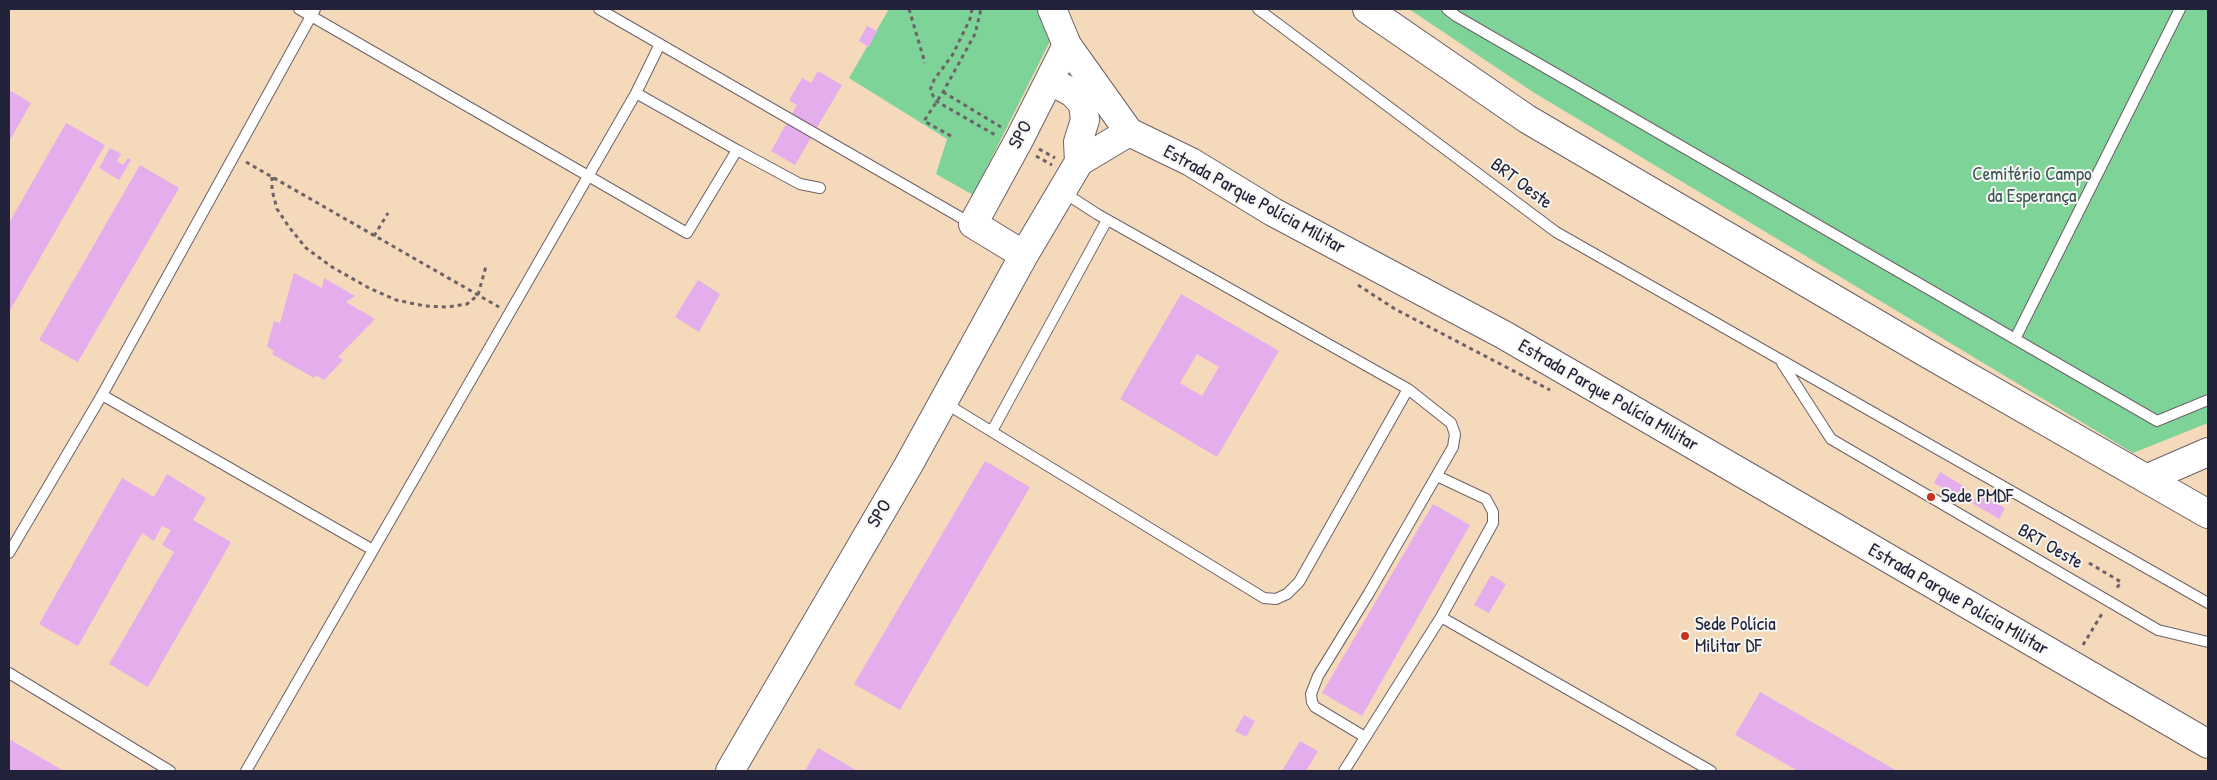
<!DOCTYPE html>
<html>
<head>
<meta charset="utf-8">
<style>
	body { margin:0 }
	#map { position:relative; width:2217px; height:780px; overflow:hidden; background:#f4d9bb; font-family:"Patrick Hand",sans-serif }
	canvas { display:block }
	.frame { position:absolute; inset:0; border:10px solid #22223b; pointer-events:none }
</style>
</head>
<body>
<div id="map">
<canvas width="2217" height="780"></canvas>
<div class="frame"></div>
</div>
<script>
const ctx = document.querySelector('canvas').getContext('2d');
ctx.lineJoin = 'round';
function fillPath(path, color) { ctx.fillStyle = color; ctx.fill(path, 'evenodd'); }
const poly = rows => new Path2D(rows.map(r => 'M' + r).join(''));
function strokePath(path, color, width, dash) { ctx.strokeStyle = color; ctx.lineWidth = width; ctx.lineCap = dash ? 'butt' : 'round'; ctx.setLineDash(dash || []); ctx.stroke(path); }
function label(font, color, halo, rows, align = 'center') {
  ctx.font = font + ' "Patrick Hand",sans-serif'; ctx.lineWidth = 4; ctx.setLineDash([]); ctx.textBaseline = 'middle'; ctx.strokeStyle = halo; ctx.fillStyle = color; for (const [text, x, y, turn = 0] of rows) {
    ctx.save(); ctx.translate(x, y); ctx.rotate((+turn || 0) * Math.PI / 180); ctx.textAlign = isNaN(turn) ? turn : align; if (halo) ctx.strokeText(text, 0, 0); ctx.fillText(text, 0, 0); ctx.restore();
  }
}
const green = poly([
	[889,9,1066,9,973,195,936,174,947,139,849,78],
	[1409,9,2208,9,2208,423,2133,453,1533,92]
]);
const building = poly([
	[867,26,877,31,869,47,859,41],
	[818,71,842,85,795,165,771,151,797,105,789,100,802,78,811,83],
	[9,90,31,103,9,142],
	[66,123,105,145,9,312,9,223],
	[110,148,121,154,117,161,123,165,128,158,131,160,119,180,99,168],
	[140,165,179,188,78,362,39,340],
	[294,273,322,288,324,278,355,296,346,302,375,319,338,357,343,360,324,380,316,375,314,378,272,354,274,351,267,346,274,321,280,323],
	[698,280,720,294,699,332,675,317],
	[1181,294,1279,351,1217,457,1120,399],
	[1197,354,1219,367,1202,396,1180,383],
	[985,461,1030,487,900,710,854,684],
	[1940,472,1967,488,1961,498,1934,483],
	[167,474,206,498,193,520,231,542,148,687,109,664,174,552,162,545,171,530,162,526,154,541,142,533,78,646,39,624,122,478,154,497],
	[1978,493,2005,508,1999,519,1972,503],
	[1433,504,1470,525,1362,716,1322,693],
	[1491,575,1506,584,1489,613,1474,605],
	[1760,692,1897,771,1798,771,1735,735],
	[1244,715,1255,721,1246,737,1235,731],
	[9,739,64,771,9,771],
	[1300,741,1318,751,1306,771,1282,771],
	[818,748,844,763,857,771,805,771]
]);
const path = poly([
	[909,9,925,63],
	[972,9,970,19,953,54,934,80,930,90,936,101,997,136],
	[943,92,1001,127],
	[951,136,924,121,943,92,975,34,981,9],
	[1039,149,1055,158],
	[1036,156,1052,165],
	[246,162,499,307],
	[272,177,272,190,277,209,289,227,306,248,332,267,369,288,396,300,425,306,448,307,467,304,478,295,486,266],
	[374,236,388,213],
	[1358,285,1395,309,1550,390],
	[2089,563,2121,582,2116,589],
	[2083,645,2103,612]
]);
const lane = poly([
	[299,9,687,233,737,150,636,93],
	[599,9,972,224],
	[1258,9,1556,232,2208,603],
	[1447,9,1456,16,2157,421,2208,400],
	[737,150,800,184,820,188],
	[1063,192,1097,214,1408,389,1451,423,1455,434,1453,447,1369,593,1318,676,1311,694,1312,702,1315,707,1365,737],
	[2015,339,2180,9],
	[1782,363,1831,439,2158,630,2208,642],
	[102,395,373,550],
	[945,403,1264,598,1276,599,1287,594,1299,582,1408,389],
	[992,431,1107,220],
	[9,553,102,395,315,9],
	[1441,617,1711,771],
	[9,673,170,771],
	[246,771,636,93,660,44],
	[1344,771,1441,617,1493,523,1493,512,1486,499,1437,476]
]);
const secondary = poly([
	[1048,84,1060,86,1073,93,1083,104,1085,120,1078,142,1079,162],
	[1024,255,973,224,1020,138,1067,45],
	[2148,478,2208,452],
	[730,771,908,466,1024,255,1079,162,1129,132]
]);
const primary = poly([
	[1052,9,1067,45,1129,132,1191,162,1273,212,1504,335,2208,744],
	[1367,9,1527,119,1930,355,2208,514]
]);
const markers = [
	[1931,497,5,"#c8321e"],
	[1685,636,5,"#c8321e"]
];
const streetNames = [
	["SPO",1021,135,-62],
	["BRT Oeste",1521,184,37],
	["Estrada Parque Polícia Militar",1254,200,29],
	["Estrada Parque Polícia Militar",1608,396,30],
	["SPO",880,514,-59],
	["BRT Oeste",2050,547,30],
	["Estrada Parque Polícia Militar",1958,600,30]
];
const parkNames = [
	["Cemitério Campo",2032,175],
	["da Esperança",2032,197]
];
const poiNames = [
	["Sede PMDF",1941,497],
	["Sede Polícia",1695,625],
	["Militar DF",1695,647]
];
fillPath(green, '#7ed498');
fillPath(building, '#e6adec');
strokePath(lane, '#6c6268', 12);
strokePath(secondary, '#6c6268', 30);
strokePath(primary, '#6c6268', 30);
strokePath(path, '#6c6268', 3, [4, 4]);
strokePath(lane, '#fff', 10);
strokePath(secondary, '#fff', 28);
strokePath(primary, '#fff', 28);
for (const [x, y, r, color] of markers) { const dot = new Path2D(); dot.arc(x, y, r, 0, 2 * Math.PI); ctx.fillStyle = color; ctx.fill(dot); strokePath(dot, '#f6f6f2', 2); }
label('19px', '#22223b', '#f6f6f2', streetNames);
label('19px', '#3e5757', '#f6f6f2', parkNames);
label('19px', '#22223b', '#f6f6f2', poiNames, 'left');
</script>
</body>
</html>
